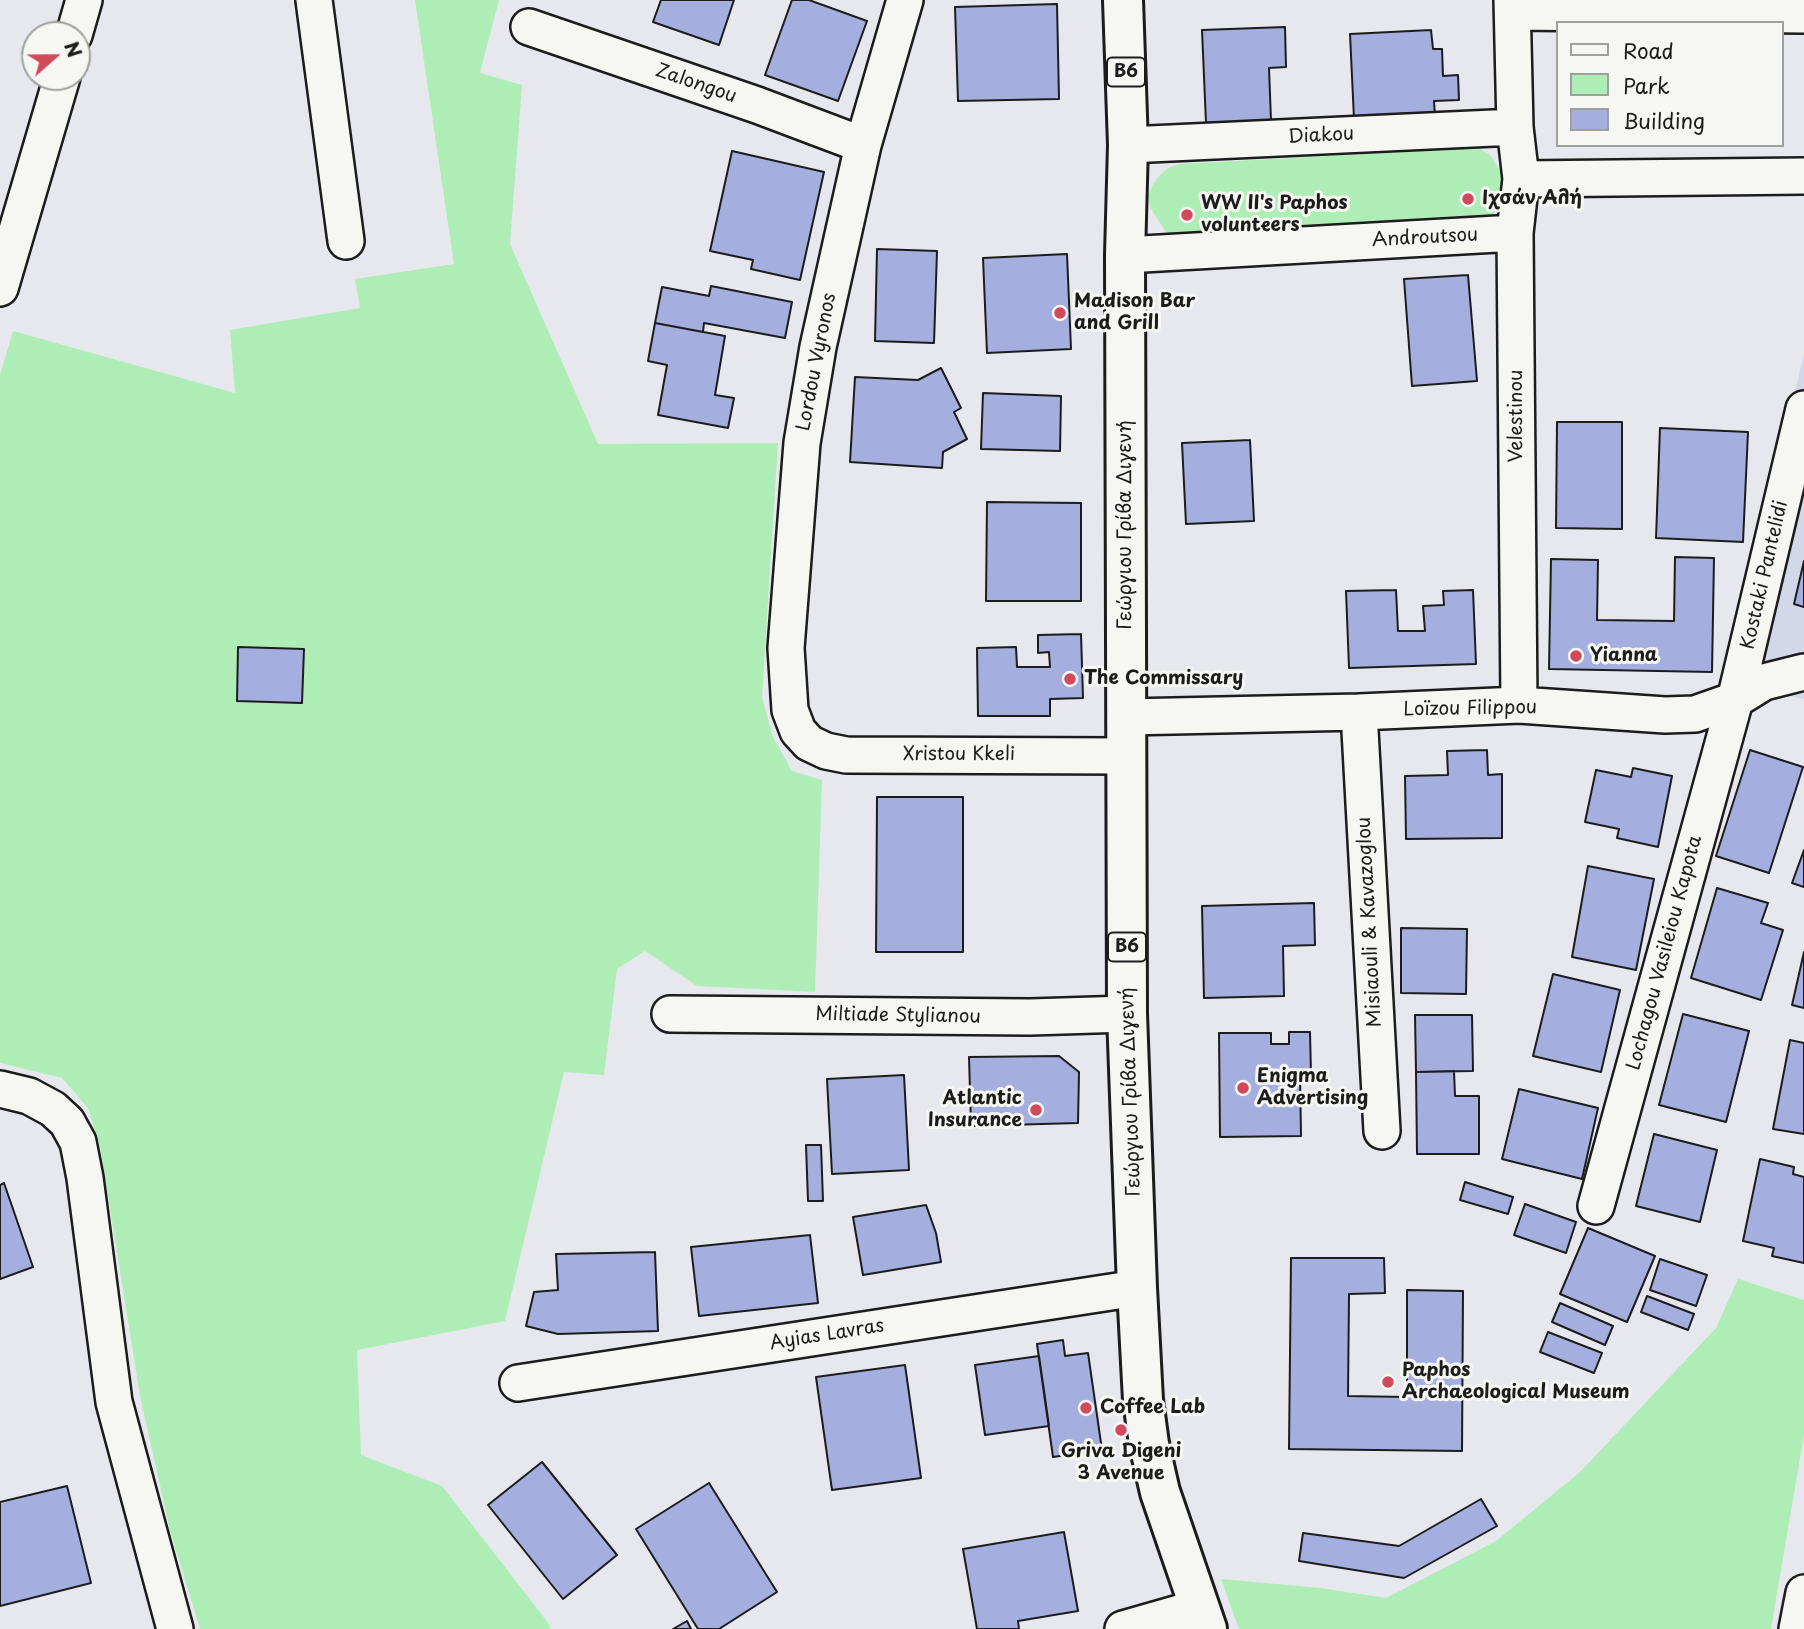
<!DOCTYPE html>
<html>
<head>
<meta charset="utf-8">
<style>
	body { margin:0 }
	#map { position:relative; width:1804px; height:1629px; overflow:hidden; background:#e6e8ee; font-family:"Playpen Sans",sans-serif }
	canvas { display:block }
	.legend { position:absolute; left:1556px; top:21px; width:228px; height:126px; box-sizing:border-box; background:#f6f6f2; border:2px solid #9f9f9c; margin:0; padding:9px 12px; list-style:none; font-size:21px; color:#1c1c1c }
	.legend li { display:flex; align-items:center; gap:14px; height:35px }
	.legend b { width:35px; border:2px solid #9f9f9c }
	.north { position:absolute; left:21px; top:21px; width:70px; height:70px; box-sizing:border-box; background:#f6f6f2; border:2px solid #9f9f9c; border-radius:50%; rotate:69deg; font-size:19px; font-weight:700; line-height:28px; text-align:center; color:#1c1c1c }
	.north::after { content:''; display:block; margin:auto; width:24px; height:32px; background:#d1495b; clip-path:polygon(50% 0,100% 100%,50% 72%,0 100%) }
</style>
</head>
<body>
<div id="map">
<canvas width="1804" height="1629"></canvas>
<ul class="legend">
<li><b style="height:9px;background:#f6f6f2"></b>Road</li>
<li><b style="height:19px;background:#aeeeb6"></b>Park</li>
<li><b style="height:19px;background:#a5afdf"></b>Building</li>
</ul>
<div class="north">N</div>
</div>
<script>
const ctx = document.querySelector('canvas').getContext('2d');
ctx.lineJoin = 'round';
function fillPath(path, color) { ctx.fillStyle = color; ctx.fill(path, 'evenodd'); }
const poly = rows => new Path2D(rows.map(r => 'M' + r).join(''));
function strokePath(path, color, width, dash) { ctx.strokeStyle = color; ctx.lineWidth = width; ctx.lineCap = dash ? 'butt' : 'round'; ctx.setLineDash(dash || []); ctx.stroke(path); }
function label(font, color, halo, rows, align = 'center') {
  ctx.font = font + ' "Playpen Sans",sans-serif'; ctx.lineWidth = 6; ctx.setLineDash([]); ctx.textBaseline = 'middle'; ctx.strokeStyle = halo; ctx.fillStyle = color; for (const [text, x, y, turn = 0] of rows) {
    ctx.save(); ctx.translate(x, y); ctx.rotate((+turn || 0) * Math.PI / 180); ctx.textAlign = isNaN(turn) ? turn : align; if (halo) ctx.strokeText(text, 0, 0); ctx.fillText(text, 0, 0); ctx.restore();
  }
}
const built = poly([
	[1804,354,1804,699,1723,684]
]);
const green = poly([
	[415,0,499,0,480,73,522,85,510,244,598,444,778,443,762,697,773,737,792,771,822,780,815,992,697,986,645,951,617,969,604,1075,564,1072,505,1321,357,1350,361,1455,442,1486,546,1620,551,1629,200,1629,170,1530,140,1396,100,1146,88,1108,62,1078,0,1063,0,375,13,331,235,393,230,330,360,308,355,279,454,264],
	[1478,148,1490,155,1503,175,1505,198,1491,217,1180,238,1166,232,1151,209,1148,196,1153,184,1159,176,1168,168,1179,164],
	[1738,1279,1804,1300,1804,1435,1771,1629,1239,1629,1221,1579,1321,1588,1386,1598,1496,1541,1580,1472,1716,1328]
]);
const building = poly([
	[661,0,734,0,719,45,653,22,661,0],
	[792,0,809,0,867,21,838,101,765,75,792,0],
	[1057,4,1059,99,958,101,955,7,1057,4],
	[1285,27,1286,67,1269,68,1271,121,1206,123,1202,30,1285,27],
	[1431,30,1433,49,1442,49,1443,76,1458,75,1459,100,1434,101,1435,116,1354,119,1350,34,1431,30],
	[732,151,824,172,800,280,751,269,753,260,710,251,732,151],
	[877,249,937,251,934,343,875,341,877,249],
	[1067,254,1071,349,987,353,983,258,1067,254],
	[1468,275,1477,381,1412,386,1404,279,1468,275],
	[711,286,792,302,785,338,704,323,703,332,655,323,662,287,709,296,711,286],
	[655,323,725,336,715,395,734,398,728,428,658,415,667,365,648,361,655,323],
	[941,368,961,408,954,412,967,439,943,452,942,468,850,462,855,377,918,380,941,368],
	[983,393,1061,396,1060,451,981,449,983,393],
	[1557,422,1622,422,1622,529,1556,528,1557,422],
	[1660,428,1748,432,1743,542,1656,538,1660,428],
	[1250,440,1254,521,1186,524,1182,443,1250,440],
	[987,502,1081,503,1081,601,986,601,987,502],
	[1675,557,1714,558,1712,672,1549,669,1551,559,1598,560,1597,620,1674,621,1675,557],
	[1804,561,1804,607,1794,604,1804,561],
	[1396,590,1398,631,1425,631,1423,606,1444,605,1443,591,1473,590,1476,664,1349,668,1346,591,1396,590],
	[1081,634,1083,698,1050,699,1050,716,978,716,977,648,1016,647,1017,667,1050,667,1049,652,1038,653,1038,635,1081,634],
	[238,647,304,649,302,703,237,701,238,647],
	[1487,750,1488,775,1502,774,1502,838,1406,839,1405,776,1448,775,1447,751,1487,750],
	[1750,750,1803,767,1769,873,1716,856,1750,750],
	[1633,768,1672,776,1658,847,1617,838,1619,829,1585,822,1596,770,1631,777,1633,768],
	[877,797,963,797,963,952,876,952,877,797],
	[1804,850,1804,887,1792,883,1804,850],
	[1588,866,1654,879,1636,970,1572,957,1588,866],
	[1717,888,1768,903,1761,923,1783,930,1761,1000,1691,978,1717,888],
	[1314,903,1315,945,1283,946,1284,996,1204,998,1202,906,1314,903],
	[1401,928,1467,929,1466,994,1401,993,1401,928],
	[1804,952,1804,1008,1792,1005,1804,952],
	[1553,974,1620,990,1601,1072,1533,1056,1553,974],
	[1683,1014,1749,1031,1726,1122,1659,1105,1683,1014],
	[1415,1015,1472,1015,1473,1071,1416,1072,1415,1015],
	[1289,1032,1310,1032,1311,1075,1300,1075,1301,1136,1220,1137,1219,1033,1271,1033,1271,1044,1289,1044,1289,1032],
	[1790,1040,1804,1043,1804,1134,1773,1129,1790,1040],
	[1059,1056,1079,1072,1078,1123,971,1126,969,1057,1059,1056],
	[1454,1071,1455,1096,1479,1096,1479,1154,1417,1154,1416,1072,1454,1071],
	[904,1075,909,1170,832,1174,827,1079,904,1075],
	[1519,1089,1598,1108,1582,1179,1502,1159,1519,1089],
	[1654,1134,1717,1150,1700,1222,1636,1206,1654,1134],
	[806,1145,821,1145,823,1201,808,1201,806,1145],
	[1760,1159,1794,1167,1793,1174,1804,1177,1804,1263,1772,1256,1774,1248,1743,1241,1760,1159],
	[1465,1182,1513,1197,1508,1214,1460,1200,1465,1182],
	[4,1183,33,1267,0,1279,0,1185,4,1183],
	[1525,1204,1576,1222,1566,1253,1514,1235,1525,1204],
	[926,1205,936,1233,941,1262,863,1275,853,1217,926,1205],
	[1588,1228,1655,1256,1627,1322,1560,1294,1588,1228],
	[810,1235,818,1303,699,1316,691,1247,810,1235],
	[655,1252,658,1331,558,1334,526,1326,534,1292,558,1290,556,1254,655,1252],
	[1291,1258,1384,1258,1385,1293,1349,1294,1348,1396,1407,1397,1407,1290,1463,1291,1462,1451,1289,1449,1291,1258],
	[1660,1259,1707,1275,1696,1306,1650,1290,1660,1259],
	[1647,1296,1694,1314,1688,1330,1641,1312,1647,1296],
	[1560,1303,1613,1326,1605,1345,1552,1322,1560,1303],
	[1548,1332,1602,1353,1594,1373,1540,1352,1548,1332],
	[1063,1340,1065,1356,1088,1353,1102,1450,1053,1457,1037,1344,1063,1340],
	[1039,1356,1049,1426,985,1435,975,1365,1039,1356],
	[905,1365,921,1478,832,1490,816,1377,905,1365],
	[542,1462,617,1555,563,1599,488,1505,542,1462],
	[709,1483,777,1592,719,1629,698,1629,636,1529,709,1483],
	[67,1486,91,1583,0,1606,0,1502,67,1486],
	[1481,1499,1497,1526,1404,1578,1299,1561,1303,1533,1399,1546,1481,1499],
	[1064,1532,1078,1611,1018,1621,1019,1629,977,1629,963,1549,1064,1532],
	[687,1621,691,1629,673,1629,687,1621]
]);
const minor = poly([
	[314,0,346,241],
	[905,0,863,145,818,347,802,443,786,648,790,710,798,731,809,743,826,751,846,755,1127,756],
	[1512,0,1515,127,1521,179,1515,233,1519,705],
	[1513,12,1804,15],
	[529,27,757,105,863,145],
	[74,35,84,0],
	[1128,145,1515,127],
	[1521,179,1804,176],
	[1125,255,1515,233],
	[0,288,62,77],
	[1359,712,1382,1131],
	[1127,717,1359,712,1519,705,1665,715,1695,714,1735,700,1764,682,1804,672],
	[670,1014,1030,1017,1127,1014],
	[0,1089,29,1096,53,1109,67,1122,78,1142,85,1178,114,1402,175,1629],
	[1596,1206,1735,700,1804,409],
	[518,1383,1137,1288],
	[1123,1629,1200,1607],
	[1797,1629,1804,1593]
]);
const major = poly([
	[1123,0,1128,145,1125,255,1127,1014,1137,1288,1143,1400,1149,1444,1160,1492,1207,1629]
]);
const markers = [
	[1468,199,7,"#d1495b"],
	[1187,215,7,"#d1495b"],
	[1060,313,7,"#d1495b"],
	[1576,656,7,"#d1495b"],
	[1070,679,7,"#d1495b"],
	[1243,1088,7,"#d1495b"],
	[1036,1110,7,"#d1495b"],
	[1388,1382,7,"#d1495b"],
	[1086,1408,7,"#d1495b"],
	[1121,1430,7,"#d1495b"]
];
const shields = [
	[1126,72,38],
	[1127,947,38]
];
const shieldNames = [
	["B6",1126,72],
	["B6",1127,947]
];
const streetNames = [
	["Zalongou",696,84,19],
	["Diakou",1321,136,-3],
	["Androutsou",1425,238,-3],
	["Lordou Vyronos",817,362,-79],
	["Velestinou",1517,416,-90],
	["Γεώργιου Γρίβα Διγενή",1126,525,-90],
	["Kostaki Pantelidi",1765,575,-77],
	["Loïzou Filippou",1470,709,-1],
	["Xristou Kkeli",959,755],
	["Misiaouli & Kavazoglou",1370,922,-93],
	["Lochagou Vasileiou Kapota",1665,953,-75],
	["Miltiade Stylianou",898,1016,1],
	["Γεώργιου Γρίβα Διγενή",1131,1092,-92],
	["Ayias Lavras",827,1335,-9]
];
const poiNames = [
	["Ιχσάν Αλή",1482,199],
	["WW II's Paphos",1201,204],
	["volunteers",1201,226],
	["Madison Bar",1074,302],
	["and Grill",1074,324],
	["Yianna",1590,656],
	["The Commissary",1084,679],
	["Enigma",1257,1077],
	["Advertising",1257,1099],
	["Atlantic",1022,1099,"right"],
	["Insurance",1022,1121,"right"],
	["Paphos",1402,1371],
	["Archaeological Museum",1402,1393],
	["Coffee Lab",1100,1408],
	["Griva Digeni",1121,1452,"center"],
	["3 Avenue",1121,1474,"center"]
];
fillPath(built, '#d2d7ea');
fillPath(green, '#aeeeb6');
fillPath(building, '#a5afdf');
strokePath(building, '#1c1c1c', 2);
strokePath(minor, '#1c1c1c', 40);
strokePath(major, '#1c1c1c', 44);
strokePath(minor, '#f6f6f2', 35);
strokePath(major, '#f6f6f2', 38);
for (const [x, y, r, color] of markers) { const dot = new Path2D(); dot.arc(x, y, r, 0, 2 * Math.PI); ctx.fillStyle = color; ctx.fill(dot); strokePath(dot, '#f6f6f2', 2.5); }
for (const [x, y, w] of shields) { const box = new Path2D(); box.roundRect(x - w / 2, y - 14.5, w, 29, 5); ctx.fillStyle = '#f6f6f2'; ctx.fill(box); strokePath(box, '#1c1c1c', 2); }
label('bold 18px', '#1c1c1c', null, shieldNames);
label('19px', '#1c1c1c', '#f6f6f2', streetNames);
label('bold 19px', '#1c1c1c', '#f6f6f2', poiNames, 'left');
</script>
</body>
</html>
